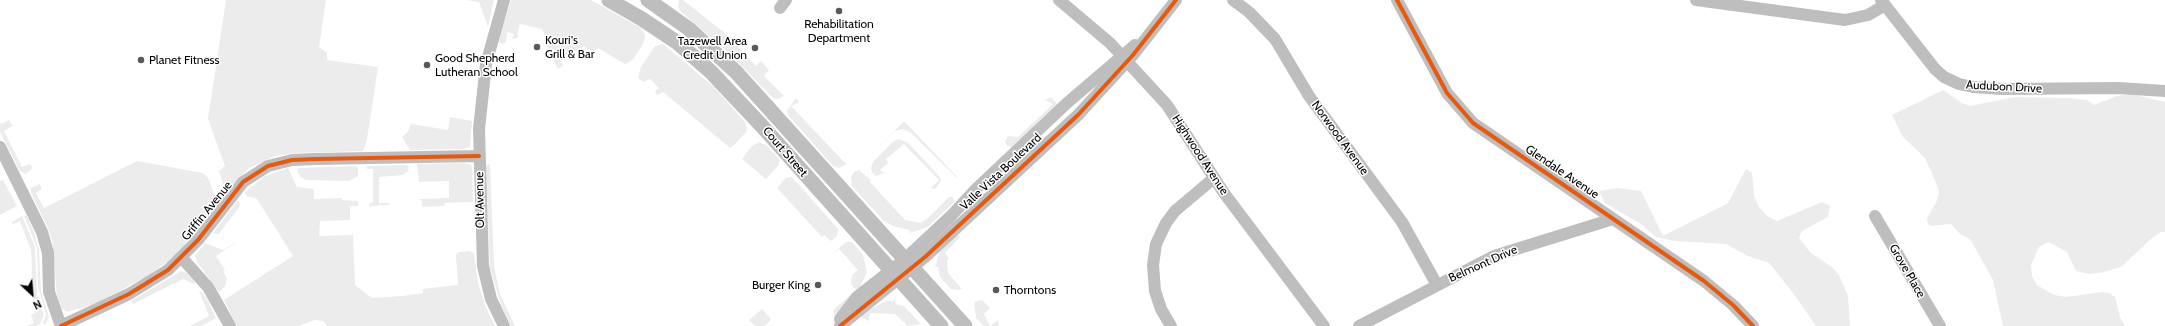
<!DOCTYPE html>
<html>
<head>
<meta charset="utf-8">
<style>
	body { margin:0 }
	#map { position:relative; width:2165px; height:326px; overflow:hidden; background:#fff; font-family:Cabin,sans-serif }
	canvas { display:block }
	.north { position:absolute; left:12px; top:274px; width:40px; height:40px; -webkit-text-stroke:3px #fff; paint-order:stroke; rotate:154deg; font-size:11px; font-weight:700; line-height:16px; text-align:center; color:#000 }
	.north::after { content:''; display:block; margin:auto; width:14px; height:18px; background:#000; clip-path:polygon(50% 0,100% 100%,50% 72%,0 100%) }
</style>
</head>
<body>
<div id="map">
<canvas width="2165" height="326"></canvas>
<div class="north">N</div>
</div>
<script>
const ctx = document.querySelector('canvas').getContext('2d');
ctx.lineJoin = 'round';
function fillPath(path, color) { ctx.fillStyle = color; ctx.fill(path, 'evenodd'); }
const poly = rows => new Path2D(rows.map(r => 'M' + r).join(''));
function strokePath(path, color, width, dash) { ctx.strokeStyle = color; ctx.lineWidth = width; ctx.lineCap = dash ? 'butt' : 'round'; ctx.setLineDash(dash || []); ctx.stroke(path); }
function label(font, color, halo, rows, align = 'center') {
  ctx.font = font + ' Cabin,sans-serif'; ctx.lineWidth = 3; ctx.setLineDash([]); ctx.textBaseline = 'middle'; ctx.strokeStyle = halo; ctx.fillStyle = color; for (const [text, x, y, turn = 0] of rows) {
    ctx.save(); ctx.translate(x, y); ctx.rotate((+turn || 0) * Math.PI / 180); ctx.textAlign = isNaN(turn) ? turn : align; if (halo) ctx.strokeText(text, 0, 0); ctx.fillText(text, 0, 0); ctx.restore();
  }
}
const green = poly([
	[226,0,326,0,319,47,327,53,327,60,378,67,367,139,363,151,296,153,276,156,249,168,232,185,228,187,223,184,219,171,225,166,208,119],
	[467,0,494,0,488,27,479,2],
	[511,0,591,0,641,28,645,35,644,42,634,58,628,63,625,64,598,48,589,54,585,46,560,59,563,66,558,69,544,40,546,38,542,29,520,24,517,34,519,37,514,39,512,38,514,34,507,32,506,42,501,44,498,41],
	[679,0,683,0,740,45,738,47,756,66,761,61,769,70,764,76,784,96,778,99,773,98,728,52,681,12,678,7],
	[663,44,714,87,745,122,747,131,735,144,730,148,663,92,657,95,655,91,659,88,650,79,643,82,638,78,641,67,655,46],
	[1943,90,1962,103,1970,106,2015,97,2068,98,2087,100,2094,105,2117,96,2131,94,2165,102,2165,232,2161,232,2152,238,2121,267,2104,272,2090,274,2076,271,2067,252,2049,242,2039,247,2031,265,2032,276,2037,285,2054,295,2066,297,2102,292,2109,293,2115,297,2120,317,2125,326,2003,326,1993,280,1970,239,1960,234,1951,224,1931,226,1928,224,1927,218,1936,203,1939,192,1935,180,1925,158,1903,137,1892,115],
	[1051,97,1057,104,1012,147,1007,146,1005,141,1008,136,1018,137,1053,104,1045,100],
	[796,98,799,102,791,106,846,164,845,165,839,168,833,166,789,116,787,111],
	[450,117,472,121,470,147,463,149,410,150,402,137,408,132,411,124,448,130],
	[9,120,13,126,4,131,22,167,30,164,33,168,26,174,20,171,0,132,0,122,1,124],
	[904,121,957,177,957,178,910,132,903,129,895,131,866,161],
	[899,139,908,143,939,176,941,181,935,189,931,188,939,180,904,144,886,159,888,163,880,170,884,173,876,176,872,172,871,168,873,162,894,141],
	[759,142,766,145,780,160,778,166,766,179,742,159,752,146],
	[137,161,203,173,208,178,217,202,216,204,184,245,167,262,149,275,97,303,67,312,61,308,57,296,52,240,48,228,31,193,31,188,40,184,42,189,36,193,44,208],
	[464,163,471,165,472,169,473,202,445,203,444,206,422,207,422,201,419,199,449,198,449,181,419,182,417,164],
	[490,164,494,266,500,294,515,326,511,326,501,305,490,267,486,166],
	[406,165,409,167,408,171,403,175,379,177,379,203,389,203,389,205,372,206,369,207,369,204,373,202,373,169,367,169,366,166],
	[356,166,358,169,358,176,349,181,306,180,301,177,297,171,298,168],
	[288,168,297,187,314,189,314,199,342,198,342,200,358,201,358,206,350,206,350,220,320,221,319,236,353,235,355,285,372,298,403,296,423,293,423,289,458,285,456,255,459,252,470,251,474,253,478,283,486,308,495,326,327,326,323,321,315,320,298,326,237,326,224,300,293,256,257,199,247,196,244,193,263,177],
	[1746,169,1752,173,1754,196,1759,207,1767,216,1777,221,1822,202,1830,206,1828,217,1802,231,1799,238,1810,252,1832,267,1839,275,1848,296,1850,326,1816,326,1794,294,1769,263,1748,256,1726,244,1675,241,1656,237,1641,224,1605,203,1599,191,1618,188,1641,191,1663,236,1728,203],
	[859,170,871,180,870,182,905,220,921,223,927,219,949,197,952,197,955,201,928,227,910,233,910,230,893,226,883,220,852,186,851,177,854,172],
	[792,177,838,229,837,236,831,241,824,235,822,237,777,188,786,178],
	[3,180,17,206,0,215,0,181],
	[238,200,240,206,219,234,213,233],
	[22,216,35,247,37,295,44,315,40,324,36,326,27,326,34,323,31,315,38,311,33,294,31,250,20,221,13,224,12,222],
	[24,216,27,216,33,230,39,249,41,292,49,317,45,325,43,323,46,315,38,286,37,247],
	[958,234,960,237,945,253,949,258,947,260,948,273,962,289,958,290,951,289,940,277,938,267,935,267,940,251],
	[241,239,216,256,225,270,223,272,227,278,225,286,219,292,197,262,195,256,205,243,223,250],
	[846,242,852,242,863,255,867,272,859,289,835,315,833,310,856,290,851,284,852,275,858,270,839,249,831,255],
	[181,271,187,273,195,282,194,284,183,279,133,304,132,303,131,301],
	[199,291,202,292,208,301,216,318,201,326,190,326,209,316],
	[982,300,990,308,984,314,990,326,998,320,999,326,984,326,976,318,974,302],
	[886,301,895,301,895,304,904,306,921,324,908,326,895,314,870,313,869,321,862,318,861,316,867,311],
	[762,309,771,319,765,326,755,326,749,320]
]);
const minor = poly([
	[1059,0,1110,43,1167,105,1224,193,1324,326],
	[1233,0,1249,12,1275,39,1309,96,1402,222,1437,285],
	[1397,0,1447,93,1473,123,1704,281,1733,305,1753,326],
	[1696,0,1845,20,1868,15,1885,5],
	[1881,0,1935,69,1944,77,1959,84,1973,87,2002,89,2118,88,2165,91],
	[780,8,786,0],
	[0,147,42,232,48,253,49,292,61,326],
	[1875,216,1940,326],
	[182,258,208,287,230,326],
	[840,319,857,297,905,259,951,216,976,189,1067,103,1135,45],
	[61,326,129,294,168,270,198,240,243,182,268,166,292,160,316,159,479,156],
	[504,326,491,299,483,266,479,129,486,64,504,0],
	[840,326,925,257,1078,115,1133,55,1176,0],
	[1171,326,1161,309,1155,291,1153,265,1156,244,1166,223,1175,211,1214,178],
	[1359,326,1494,256,1613,219]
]);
const major = poly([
	[609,0,642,19,678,43,711,72,761,125,941,326],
	[648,0,689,29,736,72,965,326]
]);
const cycleway = poly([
	[1397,0,1447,93,1473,123,1704,281,1733,305,1753,326],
	[61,326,129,294,168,270,198,240,243,182,268,166,292,160,316,159,479,156],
	[840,326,925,257,1078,115,1133,55,1176,0]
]);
const markers = [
	[839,11,4,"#595959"],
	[537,47,4,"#595959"],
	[755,48,4,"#595959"],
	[141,60,4,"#595959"],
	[427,65,4,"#595959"],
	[818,285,4,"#595959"],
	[996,290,4,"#595959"]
];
const poiNames = [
	["Rehabilitation",839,24,"center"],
	["Department",839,38,"center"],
	["Kouri's",545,40],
	["Grill & Bar",545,54],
	["Tazewell Area",747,41,"right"],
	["Credit Union",747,55,"right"],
	["Good Shepherd",435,58],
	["Lutheran School",435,72],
	["Planet Fitness",149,60],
	["Burger King",810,285,"right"],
	["Thorntons",1004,290]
];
const streetNames = [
	["Audubon Drive",2004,87,3],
	["Norwood Avenue",1340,138,54],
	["Court Street",785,152,49],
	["Highwood Avenue",1200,155,57],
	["Valle Vista Boulevard",1001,172,-43],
	["Glendale Avenue",1562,172,34],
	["Olt Avenue",480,200,-91],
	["Griffin Avenue",207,211,-51],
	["Belmont Drive",1483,264,-24],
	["Grove Place",1907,271,60]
];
fillPath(green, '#ececec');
strokePath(minor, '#bebebe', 12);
strokePath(major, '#bebebe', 15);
strokePath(cycleway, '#e8590c', 4);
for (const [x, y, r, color] of markers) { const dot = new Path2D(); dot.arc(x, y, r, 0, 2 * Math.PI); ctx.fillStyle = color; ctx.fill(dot); strokePath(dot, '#fff', 1.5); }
label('12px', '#000', '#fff', poiNames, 'left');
label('12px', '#000', '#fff', streetNames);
</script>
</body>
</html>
